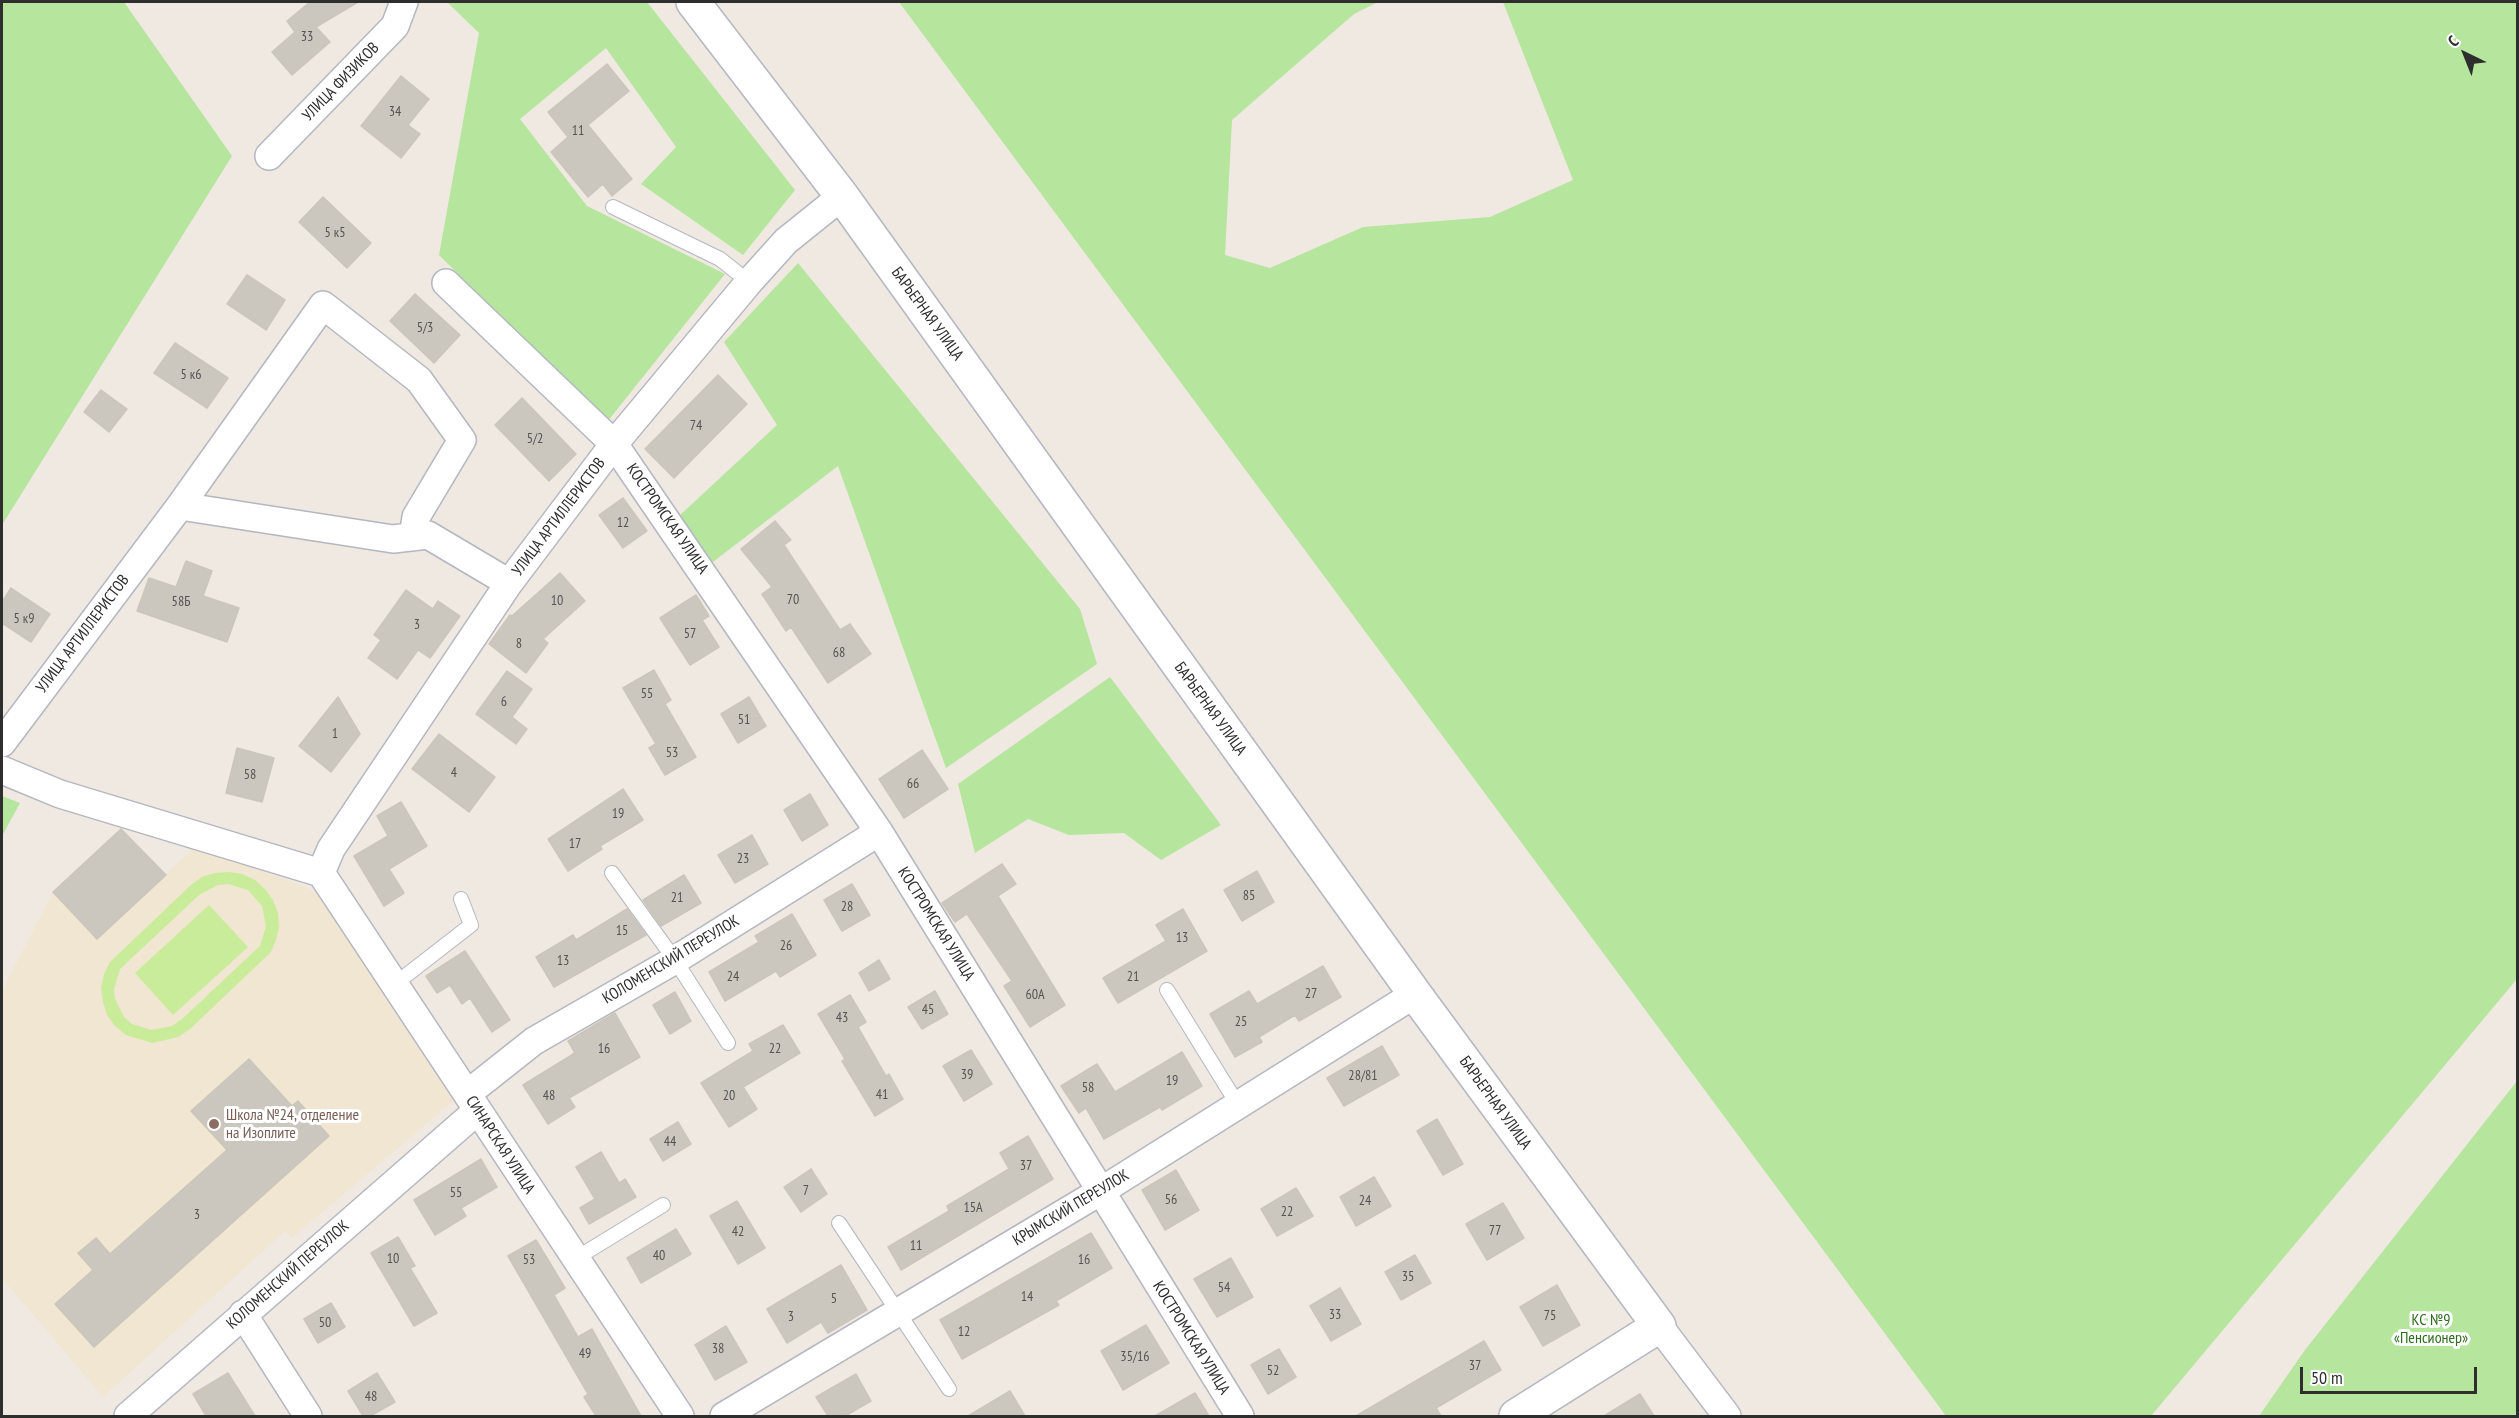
<!DOCTYPE html>
<html>
<head>
<meta charset="utf-8">
<style>
	body { margin:0 }
	#map { position:relative; width:2519px; height:1418px; overflow:hidden; background:#efe9e1; font-family:"PT Sans Narrow",sans-serif }
	canvas { display:block }
	.frame { position:absolute; inset:0; border:3px solid #2e2e2e; pointer-events:none }
	.north { position:absolute; left:2435px; top:24px; width:60px; height:60px; -webkit-text-stroke:4px #fff; paint-order:stroke; rotate:317deg; font-size:16px; font-weight:700; line-height:24px; text-align:center; color:#2e2e2e }
	.north::after { content:''; display:block; margin:auto; width:21px; height:27px; background:#2e2e2e; clip-path:polygon(50% 0,100% 100%,50% 72%,0 100%) }
	.scale { position:absolute; left:2300px; top:1367px; width:177px; height:27px; box-sizing:border-box; border:3px solid #2e2e2e; border-top:0; padding-left:8px; font-size:18px; line-height:21px; white-space:nowrap; color:#2e2e2e; -webkit-text-stroke:4px #fff; paint-order:stroke }
</style>
</head>
<body>
<div id="map">
<canvas width="2519" height="1418"></canvas>
<div class="frame"></div>
<div class="north">С</div>
<div class="scale">50 m</div>
</div>
<script>
const ctx = document.querySelector('canvas').getContext('2d');
ctx.lineJoin = 'round';
function fillPath(path, color) { ctx.fillStyle = color; ctx.fill(path, 'evenodd'); }
const poly = rows => new Path2D(rows.map(r => 'M' + r).join(''));
function strokePath(path, color, width, dash) { ctx.strokeStyle = color; ctx.lineWidth = width; ctx.lineCap = dash ? 'butt' : 'round'; ctx.setLineDash(dash || []); ctx.stroke(path); }
function label(font, color, halo, rows, align = 'center') {
  ctx.font = font + ' "PT Sans Narrow",sans-serif'; ctx.lineWidth = 6; ctx.setLineDash([]); ctx.textBaseline = 'middle'; ctx.strokeStyle = halo; ctx.fillStyle = color; for (const [text, x, y, turn = 0] of rows) {
    ctx.save(); ctx.translate(x, y); ctx.rotate((+turn || 0) * Math.PI / 180); ctx.textAlign = isNaN(turn) ? turn : align; if (halo) ctx.strokeText(text, 0, 0); ctx.fillText(text, 0, 0); ctx.restore();
  }
}
const education = poly([
	[198,844,319,893,454,1100,292,1238,285,1231,103,1397,2,1278,2,991,53,892,97,939]
]);
const green = poly([
	[2,2,124,2,232,156,2,525],
	[447,2,647,2,795,190,743,255,641,184,676,147,606,48,520,119,587,206,725,274,607,422,439,255,479,33],
	[899,2,1378,2,1354,14,1232,120,1225,255,1270,268,1363,227,1490,217,1573,180,1503,2,2517,2,2517,979,2151,1416,1946,1416],
	[798,263,1080,609,1097,664,946,768,838,466,709,565,678,517,777,425,724,342],
	[1110,677,1221,825,1161,860,1124,833,1069,835,1028,819,975,853,958,784],
	[2,796,20,803,2,836],
	[2517,1081,2517,1416,2259,1416,2305,1350]
]);
const pitch = poly([
	[229,872,242,874,255,880,265,889,273,900,278,913,279,927,276,940,271,952,190,1029,178,1037,152,1043,126,1035,115,1026,107,1015,103,1002,101,988,104,974,110,962,191,885,202,877,215,873],
	[228,884,248,890,262,906,266,926,260,946,182,1019,172,1026,152,1030,132,1024,124,1017,115,999,114,989,120,969,199,895,218,885],
	[209,905,248,947,173,1015,135,973]
]);
const building = poly([
	[310,2,358,2,316,27,330,42,292,75,272,52,295,32,287,21,310,2],
	[607,64,629,91,588,125,632,179,612,196,603,184,588,197,551,152,568,137,548,112,607,64],
	[401,76,429,99,408,125,420,134,401,158,361,126,401,76],
	[323,197,371,243,347,268,299,222,323,197],
	[247,275,285,300,266,330,227,304,247,275],
	[415,294,460,335,434,363,390,321,415,294],
	[175,343,228,378,207,408,154,373,175,343],
	[718,375,747,404,674,478,645,449,718,375],
	[101,390,127,409,109,432,84,412,101,390],
	[522,398,576,454,549,481,495,425,522,398],
	[623,498,647,531,623,548,599,515,623,498],
	[775,521,791,540,784,545,840,630,850,624,871,654,828,683,791,627,786,631,762,594,772,587,741,549,775,521],
	[186,561,212,571,203,596,239,608,227,642,137,611,149,578,176,587,186,561],
	[560,573,585,601,543,639,548,643,526,673,489,644,510,615,512,616,560,573],
	[11,588,50,614,31,642,2,623,2,602,11,588],
	[406,590,433,609,438,601,460,616,430,658,418,650,397,679,368,658,381,640,374,635,406,590],
	[696,595,709,616,702,620,719,647,690,665,660,618,696,595],
	[654,670,671,700,665,704,696,757,665,775,649,748,656,744,623,688,654,670],
	[507,671,532,689,512,717,527,729,516,744,476,714,507,671],
	[338,697,360,734,331,772,299,746,338,697],
	[749,697,766,726,738,743,721,714,749,697],
	[439,734,495,777,469,812,412,769,439,734],
	[237,748,274,758,262,802,226,793,237,748],
	[922,750,948,789,904,818,879,779,922,750],
	[623,789,643,820,600,846,602,849,568,871,548,839,623,789],
	[810,794,828,825,802,841,784,810,810,794],
	[401,802,427,846,389,869,404,893,384,906,354,856,388,836,377,816,401,802],
	[121,829,166,875,97,939,53,892,121,829],
	[752,835,768,864,735,883,718,855,752,835],
	[1002,864,1016,884,998,896,1065,1005,1030,1027,1004,986,1012,981,967,914,955,922,942,903,1002,864],
	[1257,871,1274,902,1242,921,1224,890,1257,871],
	[684,875,701,903,661,926,643,900,684,875],
	[852,884,870,915,842,931,824,900,852,884],
	[627,909,646,935,554,987,536,957,573,935,576,940,627,909],
	[1183,909,1207,951,1118,1003,1103,978,1166,941,1156,925,1183,909],
	[792,914,816,955,780,977,776,971,725,1001,709,972,759,942,755,936,792,914],
	[465,951,510,1020,492,1032,470,998,462,1004,450,985,437,993,426,976,465,951],
	[879,960,890,979,869,991,859,973,879,960],
	[1323,966,1341,997,1299,1021,1295,1015,1259,1037,1262,1042,1235,1057,1210,1014,1249,991,1257,1004,1323,966],
	[935,991,948,1014,922,1029,908,1007,935,991],
	[675,992,691,1021,670,1034,653,1005,675,992],
	[850,995,866,1022,858,1027,886,1076,889,1074,903,1099,875,1116,842,1061,845,1059,818,1014,850,995],
	[615,1013,640,1057,569,1098,575,1107,548,1124,523,1085,575,1053,568,1041,615,1013],
	[783,1025,800,1053,743,1087,757,1109,729,1127,701,1083,753,1051,749,1044,783,1025],
	[1382,1046,1399,1075,1344,1106,1327,1078,1382,1046],
	[971,1050,992,1084,964,1101,943,1066,971,1050],
	[1182,1052,1202,1086,1162,1110,1160,1107,1104,1139,1086,1108,1079,1113,1061,1086,1097,1064,1115,1092,1182,1052],
	[249,1059,292,1106,298,1101,329,1136,94,1347,55,1304,93,1270,78,1253,96,1238,110,1254,227,1150,191,1111,249,1059],
	[1437,1119,1463,1164,1443,1175,1417,1131,1437,1119],
	[678,1122,691,1144,663,1161,650,1139,678,1122],
	[1028,1136,1053,1179,901,1270,888,1247,949,1211,947,1206,1009,1169,1000,1153,1028,1136],
	[601,1152,619,1183,625,1179,636,1197,589,1224,580,1208,595,1199,576,1167,601,1152],
	[481,1159,497,1187,461,1208,466,1216,435,1235,414,1200,481,1159],
	[811,1169,827,1194,801,1212,784,1187,811,1169],
	[1176,1170,1199,1210,1165,1230,1142,1190,1176,1170],
	[1374,1177,1391,1206,1356,1226,1340,1197,1374,1177],
	[1296,1188,1313,1216,1277,1236,1261,1209,1296,1188],
	[737,1201,765,1248,738,1264,710,1216,737,1201],
	[1503,1203,1524,1238,1487,1260,1466,1224,1503,1203],
	[676,1229,691,1254,641,1283,627,1258,676,1229],
	[1091,1233,1112,1268,1056,1301,1059,1305,962,1359,940,1320,1091,1233],
	[398,1237,415,1266,410,1268,437,1313,414,1326,371,1253,398,1237],
	[536,1240,565,1288,554,1295,578,1337,592,1329,641,1416,596,1416,584,1397,588,1394,508,1256,536,1240],
	[1415,1255,1431,1283,1401,1300,1385,1272,1415,1255],
	[1231,1258,1253,1297,1217,1317,1194,1279,1231,1258],
	[841,1265,867,1310,828,1333,821,1322,787,1343,767,1309,841,1265],
	[1557,1285,1580,1325,1543,1346,1520,1307,1557,1285],
	[1340,1288,1361,1324,1331,1341,1310,1306,1340,1288],
	[331,1303,345,1327,318,1343,304,1319,331,1303],
	[1146,1325,1169,1363,1123,1390,1101,1351,1146,1325],
	[726,1326,747,1362,715,1380,695,1345,726,1326],
	[1484,1341,1501,1370,1436,1408,1441,1416,1356,1416,1484,1341],
	[1279,1349,1296,1377,1268,1394,1251,1365,1279,1349],
	[228,1373,255,1416,206,1416,193,1394,228,1373],
	[377,1373,395,1402,370,1416,363,1416,348,1391,377,1373],
	[856,1374,871,1401,845,1416,828,1416,816,1397,856,1374],
	[1010,1391,1025,1416,968,1416,1010,1391],
	[1195,1393,1209,1416,1155,1416,1195,1393],
	[1640,1394,1654,1416,1604,1416,1640,1394]
]);
const lane = poly([
	[613,207,720,259,749,282],
	[612,873,675,960,728,1043],
	[395,984,471,925,461,899],
	[1167,990,1238,1105],
	[839,1223,949,1389],
	[575,1259,663,1205]
]);
const street = poly([
	[269,156,395,26,404,2],
	[446,283,614,444,879,832,1240,1416],
	[180,506,393,539,428,535,509,583],
	[2,743,180,506,323,305,419,380,462,440,416,517,413,537],
	[2,770,60,794,321,873],
	[321,873,331,849,509,583,614,444,749,282,786,241,842,196],
	[321,873,680,1416],
	[467,1094,534,1041,675,960,879,832],
	[243,1314,308,1416],
	[1659,1326,1727,1416],
	[128,1416,477,1111],
	[724,1416,1101,1191,1415,994]
]);
const secondary = poly([
	[693,2,842,196,1415,994,1659,1326,1516,1416]
]);
const markers = [
	[214,1124,6,"#8d6e63"]
];
const numberNames = [
	["33",307,37],
	["34",395,112],
	["11",578,131],
	["5 к5",335,233],
	["5/3",425,328],
	["5 к6",191,375],
	["74",696,426],
	["5/2",535,439],
	["12",623,523],
	["70",793,600],
	["10",557,601],
	["58Б",181,602],
	["5 к9",24,619],
	["3",417,625],
	["57",690,634],
	["8",519,644],
	["68",839,653],
	["55",647,694],
	["6",504,702],
	["51",744,720],
	["1",335,734],
	["53",672,753],
	["4",454,773],
	["58",250,775],
	["66",913,784],
	["19",618,814],
	["17",575,844],
	["23",743,859],
	["85",1249,896],
	["21",677,898],
	["28",847,907],
	["15",622,931],
	["13",1182,938],
	["26",786,946],
	["13",563,961],
	["24",733,977],
	["21",1133,977],
	["27",1311,994],
	["60А",1035,995],
	["45",928,1010],
	["43",842,1018],
	["25",1241,1022],
	["16",604,1049],
	["22",775,1049],
	["39",967,1075],
	["28/81",1363,1076],
	["19",1172,1081],
	["58",1088,1088],
	["41",882,1095],
	["48",549,1096],
	["20",729,1096],
	["44",670,1142],
	["37",1026,1166],
	["7",806,1191],
	["55",456,1193],
	["56",1171,1200],
	["24",1365,1201],
	["15А",973,1208],
	["22",1287,1212],
	["3",197,1215],
	["77",1495,1231],
	["42",738,1232],
	["11",916,1246],
	["40",659,1256],
	["10",393,1259],
	["53",529,1260],
	["16",1084,1260],
	["35",1408,1277],
	["54",1224,1288],
	["14",1027,1297],
	["5",834,1299],
	["33",1335,1315],
	["75",1550,1316],
	["3",791,1317],
	["50",325,1323],
	["12",964,1332],
	["38",718,1349],
	["49",585,1354],
	["35/16",1135,1357],
	["37",1475,1366],
	["52",1273,1371],
	["48",371,1397]
];
const streetNames = [
	["УЛИЦА ФИЗИКОВ",341,82,-46],
	["БАРЬЕРНАЯ УЛИЦА",927,314,54],
	["УЛИЦА АРТИЛЛЕРИСТОВ",559,517,-53],
	["КОСТРОМСКАЯ УЛИЦА",667,519,55],
	["УЛИЦА АРТИЛЛЕРИСТОВ",83,634,-53],
	["БАРЬЕРНАЯ УЛИЦА",1210,709,54],
	["КОСТРОМСКАЯ УЛИЦА",936,924,58],
	["КОЛОМЕНСКИЙ ПЕРЕУЛОК",671,960,-31],
	["БАРЬЕРНАЯ УЛИЦА",1495,1103,54],
	["СИНАРСКАЯ УЛИЦА",500,1145,57],
	["КРЫМСКИЙ ПЕРЕУЛОК",1071,1208,-31],
	["КОЛОМЕНСКИЙ ПЕРЕУЛОК",288,1275,-41],
	["КОСТРОМСКАЯ УЛИЦА",1191,1338,58]
];
const educationNames = [
	["Школа №24, отделение",226,1115],
	["на Изоплите",226,1133]
];
const parkNames = [
	["КС №9",2431,1320],
	["«Пенсионер»",2431,1338]
];
fillPath(education, '#f0e6d1');
fillPath(green, '#b6e59e');
fillPath(pitch, '#c9ec9a');
fillPath(building, '#cbc7bf');
strokePath(building, '#cbc5ba', 1.5);
strokePath(lane, '#b4b7c1', 16);
strokePath(street, '#b4b7c1', 30);
strokePath(secondary, '#b4b7c1', 36);
strokePath(lane, '#fff', 14);
strokePath(street, '#fff', 27);
strokePath(secondary, '#fff', 33);
for (const [x, y, r, color] of markers) { const dot = new Path2D(); dot.arc(x, y, r, 0, 2 * Math.PI); ctx.fillStyle = color; ctx.fill(dot); strokePath(dot, '#fff', 2); }
label('14px', '#555452', null, numberNames);
label('16px', '#2e2e2e', '#fff', streetNames);
label('16px', '#785e54', '#fff', educationNames, 'left');
label('16px', '#2c6e1b', '#fff', parkNames);
</script>
</body>
</html>
